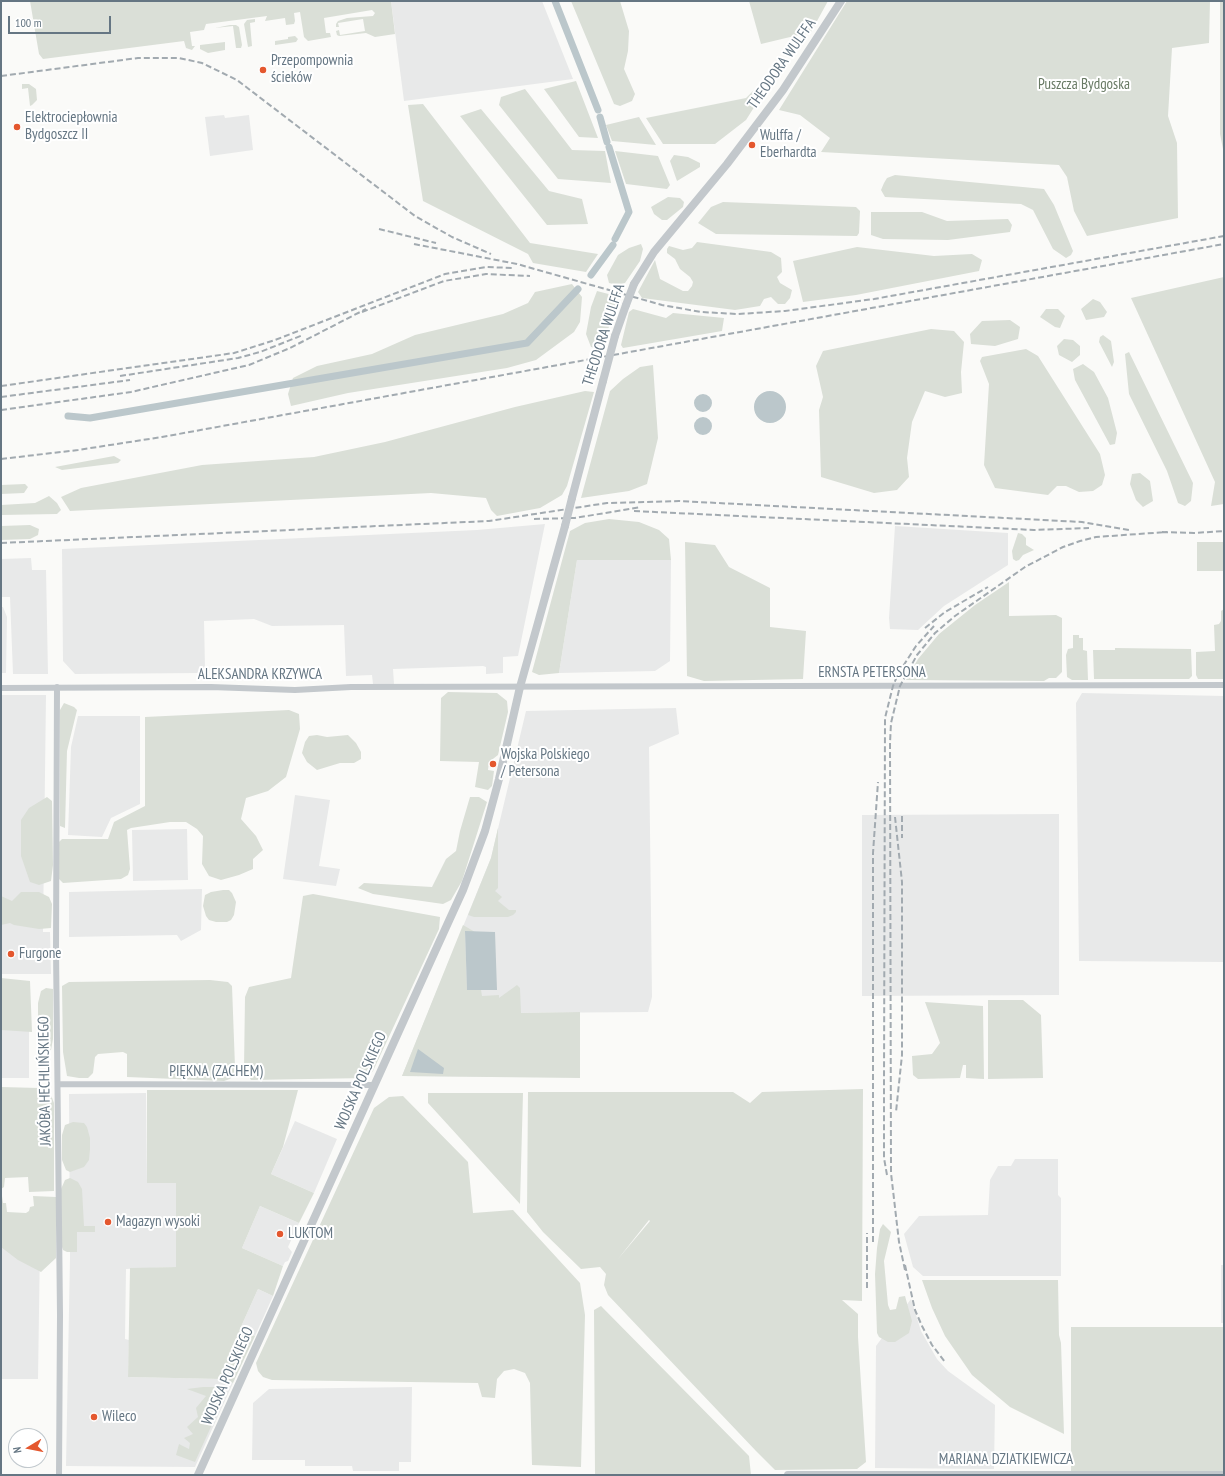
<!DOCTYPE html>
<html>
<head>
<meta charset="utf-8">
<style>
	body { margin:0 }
	#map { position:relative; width:1225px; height:1476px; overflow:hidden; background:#fafaf8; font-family:"PT Sans Narrow",sans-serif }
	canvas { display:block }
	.frame { position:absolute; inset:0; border:2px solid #657683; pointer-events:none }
	.north { position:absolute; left:8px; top:1428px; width:40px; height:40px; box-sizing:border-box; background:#fff; border:1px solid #c1c8cd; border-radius:50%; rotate:260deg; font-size:11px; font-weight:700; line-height:16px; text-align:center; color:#657683 }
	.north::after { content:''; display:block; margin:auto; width:14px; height:18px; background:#e4572e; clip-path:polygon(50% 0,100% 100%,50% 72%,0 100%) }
	.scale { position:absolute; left:8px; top:16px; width:103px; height:18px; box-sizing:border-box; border:2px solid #657683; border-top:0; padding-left:5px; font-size:12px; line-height:14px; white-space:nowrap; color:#657683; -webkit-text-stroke:3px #fff; paint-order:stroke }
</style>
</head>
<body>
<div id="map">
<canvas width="1225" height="1476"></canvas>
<div class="frame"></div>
<div class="north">N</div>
<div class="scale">100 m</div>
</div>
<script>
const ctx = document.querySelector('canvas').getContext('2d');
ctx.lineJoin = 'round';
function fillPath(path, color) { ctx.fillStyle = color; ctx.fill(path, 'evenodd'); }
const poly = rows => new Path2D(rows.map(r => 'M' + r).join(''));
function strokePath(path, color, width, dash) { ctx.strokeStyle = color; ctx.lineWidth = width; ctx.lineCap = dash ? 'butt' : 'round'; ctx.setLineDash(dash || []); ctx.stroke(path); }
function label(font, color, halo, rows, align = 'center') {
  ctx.font = font + ' "PT Sans Narrow",sans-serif'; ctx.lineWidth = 4; ctx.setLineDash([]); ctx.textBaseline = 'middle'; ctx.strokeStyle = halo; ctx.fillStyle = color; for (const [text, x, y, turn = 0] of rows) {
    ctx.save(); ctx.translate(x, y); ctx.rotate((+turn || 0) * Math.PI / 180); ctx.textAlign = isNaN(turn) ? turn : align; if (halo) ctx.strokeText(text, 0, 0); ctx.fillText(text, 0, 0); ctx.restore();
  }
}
const built = poly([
	[391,1,542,1,573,79,404,101],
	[224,115,225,118,249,115,253,150,210,156,205,117],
	[545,524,518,656,503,657,503,673,486,674,486,667,483,666,393,669,394,684,373,684,372,675,346,676,344,625,272,626,254,619,204,621,205,668,199,673,75,674,63,661,62,549,477,530],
	[895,526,1008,533,1008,565,944,606,918,630,890,629,889,618],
	[31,558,32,570,46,570,48,674,13,674,10,597,1,597,1,559],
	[577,560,671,560,670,661,655,671,559,673],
	[1,607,3,607,7,617,6,673,1,673],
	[1082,693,1224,696,1224,962,1079,961,1076,703],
	[1,695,46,695,43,932,50,932,51,974,1,974],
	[676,708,679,734,649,747,652,997,648,1012,515,1013,518,1077,402,1076,491,858,526,711],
	[78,716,140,716,140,804,111,818,102,837,68,835,71,747],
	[295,795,330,800,319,866,340,869,336,886,283,879],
	[1059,814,1059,995,862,996,862,815],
	[187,829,188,880,133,881,132,830],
	[202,889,201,930,181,941,177,935,69,937,69,892],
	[1,988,29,988,29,1078,1,1078],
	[146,1093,147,1183,176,1183,176,1267,126,1269,125,1339,129,1340,128,1377,221,1379,233,1383,195,1467,66,1466,70,1258,69,1094],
	[295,1121,337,1139,314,1193,271,1174],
	[1015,1159,1058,1159,1058,1195,1061,1198,1061,1276,923,1276,913,1267,904,1234,919,1216,988,1215,990,1180,998,1166,1011,1166],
	[260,1206,299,1223,288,1247,292,1252,288,1261,285,1262,283,1266,242,1248],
	[40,1243,38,1379,1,1379,1,1245],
	[1221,1265,1224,1265,1224,1323,1221,1323],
	[258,1289,273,1296,255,1336,240,1329],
	[911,1299,921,1331,937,1359,948,1371,995,1405,994,1469,875,1468,876,1346],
	[412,1387,411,1462,399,1462,399,1471,353,1471,352,1466,305,1466,305,1460,252,1460,253,1403,269,1389]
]);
const green = poly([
	[30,1,391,1,395,34,375,37,366,33,339,36,337,35,336,31,339,30,340,35,365,31,363,19,338,23,339,27,336,27,336,24,338,21,347,18,373,16,375,13,372,10,324,18,326,33,330,33,331,37,308,41,304,37,300,12,294,13,295,21,294,24,286,25,285,18,265,21,267,16,206,24,204,30,190,32,192,46,195,46,192,50,186,48,184,41,43,59,39,54],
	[571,1,620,1,629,31,628,51,624,69,635,94,632,101,620,106,614,104],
	[749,1,828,1,811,32,761,44],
	[847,1,1210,1,1209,43,1172,48,1168,116,1177,143,1178,218,1087,236,1074,211,1067,177,1059,165,821,152,830,138,800,115,779,110],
	[1220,1,1224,1,1224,154,1220,134],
	[255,19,255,22,250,23,252,46,248,47,244,24,247,20],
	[230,25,236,25,239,27,242,45,241,48,236,48,233,26,215,28],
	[295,36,298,39,296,42,275,45,275,41,288,39,288,37],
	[225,42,225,50,208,53,200,49,200,45],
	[576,81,598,138,579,137,544,89],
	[22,84,29,84,36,89,37,100,32,105,30,106,28,88,22,89],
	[758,86,765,90,746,120,715,144,663,144,646,118,746,98],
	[525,89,572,150,605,151,611,183,558,179,499,105,501,97],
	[423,104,530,243,598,254,586,272,533,263,528,254,423,201,408,105],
	[481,109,549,191,582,199,588,224,547,225,460,116],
	[639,117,656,145,612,141,606,125],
	[615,151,658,156,670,185,667,189,626,184],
	[674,155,688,157,700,163,700,167,677,181,670,161],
	[895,175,1044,189,1054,205,1073,251,1071,255,1066,258,1053,249,1033,210,1021,204,885,197,881,190,884,183,887,178],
	[668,197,680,198,684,202,683,207,667,220,662,220,654,214,651,207],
	[723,202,856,207,860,211,859,233,857,236,716,234,698,223,711,207],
	[871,212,922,212,947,221,1008,219,1012,225,1010,232,948,240,883,239,871,235],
	[697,242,771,252,781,258,782,272,777,277,780,283,792,290,790,298,785,304,778,304,771,297,764,299,760,306,735,310,642,298,638,292,655,260,660,279,683,291,688,291,692,286,693,282,690,277,680,269,675,259,667,253,667,249,669,246,683,250,692,248],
	[641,244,643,249,640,261,625,283,618,285,609,283,607,275,618,255,629,248],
	[857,247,934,256,972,254,982,260,979,271,856,295,803,302,793,261],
	[1224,277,1224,504,1211,506,1215,482,1131,298],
	[572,284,582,297,580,322,574,332,536,360,507,368,348,393,291,406,288,394,293,378,317,366,372,354,415,335,503,314,528,303,535,292],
	[597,291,616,296,616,310,601,346,596,348,591,347,586,334,591,307],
	[1093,299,1100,302,1107,312,1104,317,1086,320,1081,309],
	[633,309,666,318,673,313,724,318,722,331,623,348,621,345,629,312],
	[1046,309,1058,309,1065,316,1060,328,1055,327,1040,317],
	[1010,320,1020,327,1018,339,995,346,971,344,970,334,982,321],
	[931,329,954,331,964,342,961,372,962,393,945,397,925,391,912,422,907,458,909,477,897,490,874,493,821,477,819,410,823,397,816,366,823,351],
	[1103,335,1111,341,1114,362,1112,367,1099,342,1100,337],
	[1064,339,1073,340,1080,346,1080,355,1072,362,1059,355,1057,346],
	[1026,349,1038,356,1100,454,1105,475,1102,485,1093,491,1079,492,1066,486,1057,486,1048,495,995,488,984,465,989,384,980,361,982,357],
	[1129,352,1193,483,1191,501,1185,506,1178,503,1167,471,1129,394,1125,354],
	[1083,364,1094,372,1108,398,1117,433,1115,444,1110,445,1075,380,1073,369],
	[653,365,658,438,647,484,629,491,581,498,610,391,623,379,640,367],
	[585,391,594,392,567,486,562,495,540,508,497,516,491,510,486,498,431,493,70,511,61,497,81,488,202,465,314,457,385,442,515,407],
	[114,456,121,460,118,463,62,470,55,467],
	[1140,473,1150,481,1153,501,1143,507,1136,500,1130,484,1132,474],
	[25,484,28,487,24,493,1,494,1,485],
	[49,496,57,503,61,510,57,514,1,515,1,505,35,503],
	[609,519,639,522,659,530,669,539,671,560,577,560,559,673,539,675,532,672,570,531,585,523],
	[30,525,39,529,38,535,30,539,1,540,1,526],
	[1018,533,1022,534,1026,538,1026,545,1034,550,1023,555,1019,560,1016,561,1013,559,1012,551],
	[685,542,715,545,729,567,770,588,770,627,806,631,803,679,704,681,687,676],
	[1197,542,1224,542,1224,571,1197,571],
	[1009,582,1009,616,1056,615,1062,618,1062,672,1056,678,1049,678,1044,681,906,680,918,659,939,634,975,605],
	[1224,609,1224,679,1198,679,1196,675,1196,652,1215,651,1214,625,1219,624,1221,621,1221,611],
	[1073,635,1079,635,1079,638,1083,638,1083,650,1087,651,1088,680,1072,680,1067,677,1066,655,1068,649,1073,648],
	[1115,648,1191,649,1192,676,1189,679,1094,679,1093,650,1115,650],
	[448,692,497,693,507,701,508,712,498,755,489,762,488,770,494,771,492,786,488,790,475,787,479,762,440,761,441,698],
	[64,703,74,707,77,710,67,751,65,828,60,826,60,710],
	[289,710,299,714,300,729,286,777,268,791,246,798,241,819,256,836,263,850,253,859,253,869,239,875,221,880,209,876,202,864,203,836,197,829,186,822,170,822,131,828,127,830,130,869,128,875,121,879,63,883,59,879,58,843,62,839,108,839,114,822,145,806,145,717],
	[317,735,327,737,348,735,356,743,361,752,361,759,354,763,340,763,317,770,307,762,302,753,305,742,309,736],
	[47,797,52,801,53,865,51,881,39,885,30,882,21,856,21,820,29,808],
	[470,797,479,797,487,802,462,881,451,900,443,904,373,894,358,888,364,883,432,887,446,859,456,851,460,831],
	[498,828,498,888,495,891,502,897,498,901,509,910,516,910,516,912,513,915,508,917,474,917,468,915,491,858],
	[223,890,229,890,232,893,236,902,234,915,231,920,227,922,216,922,209,920,206,916,203,906,205,895,211,892],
	[21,892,39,892,49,897,52,904,51,928,39,929,14,925,10,923,1,925,1,896,12,901],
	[313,894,440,917,439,929,373,1071,366,1078,251,1080,244,1068,245,997,249,987,291,978,303,896],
	[463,925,475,932,465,932,467,990,481,990,482,996,499,995,499,998,517,985,520,988,521,1013,580,1012,580,1078,402,1076],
	[1,978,30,981,32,1032,1,1030],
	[210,980,228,982,232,986,235,1067,234,1074,230,1079,224,1081,127,1077,127,1054,123,1052,98,1054,95,1057,93,1073,88,1078,79,1078,67,1076,63,1052,62,986,69,982],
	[46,988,53,989,53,1039,51,1050,48,1051,43,1032,38,1023,38,1003,41,991],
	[988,1000,1023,1000,1041,1015,1043,1078,988,1079],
	[925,1002,983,1006,984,1079,966,1078,966,1065,963,1065,960,1078,918,1079,913,1075,912,1056,932,1054,940,1043],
	[1,1087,39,1088,51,1095,54,1103,54,1191,29,1192,28,1177,5,1178,4,1187,1,1189,3,1203,6,1203,7,1212,26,1213,29,1211,30,1207,34,1206,33,1196,56,1197,56,1258,41,1272,18,1260,1,1247],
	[863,1089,862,1301,842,1300,858,1314,858,1337,866,1462,857,1469,775,1470,756,1451,608,1295,604,1285,606,1274,600,1267,581,1269,543,1232,527,1212,528,1092,733,1092,750,1103,762,1092],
	[649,1220,650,1221,618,1259],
	[147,1090,298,1090,283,1147,271,1174,314,1193,299,1223,260,1206,242,1248,283,1266,273,1296,258,1289,240,1329,255,1336,233,1383,220,1379,128,1377,130,1268,176,1267,176,1183,147,1183],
	[428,1093,523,1093,520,1204,428,1103],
	[403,1096,468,1162,473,1213,513,1210,580,1283,585,1315,581,1467,532,1465,530,1383,525,1373,514,1369,504,1371,497,1379,495,1398,482,1397,478,1383,272,1380,263,1377,258,1371,256,1363,374,1108,389,1097],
	[73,1122,84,1123,87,1127,90,1138,90,1149,89,1160,84,1167,70,1172,66,1170,62,1160,62,1135,65,1125],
	[70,1178,78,1182,82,1189,84,1226,95,1226,95,1232,77,1232,77,1252,67,1252,63,1250,61,1244,61,1189,65,1180],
	[883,1224,891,1232,884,1261,888,1305,890,1310,896,1309,899,1297,905,1296,912,1321,909,1333,895,1342,888,1342,879,1337,877,1333,875,1274,877,1248,880,1229],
	[922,1280,1058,1280,1059,1335,1061,1343,1064,1434,1010,1407,972,1375,945,1336,932,1308],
	[601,1306,749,1456,751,1475,595,1475,594,1310],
	[1071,1327,1224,1327,1224,1471,1071,1471],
	[203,1387,216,1387,222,1392,224,1398,195,1462,176,1455,179,1444,189,1449,190,1443,184,1438,193,1434,187,1427,198,1417,196,1408,206,1396,187,1389]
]);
const water = poly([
	'754 407a16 16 0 1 1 32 0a16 16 0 1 1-32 0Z',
	'694 403a9 9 0 1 1 18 0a9 9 0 1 1-18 0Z',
	'694 426a9 9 0 1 1 18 0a9 9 0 1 1-18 0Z',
	[465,931,495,932,497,990,467,990],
	[418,1049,444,1068,443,1074,410,1072]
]);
const canal = poly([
	[555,1,598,110],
	[600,117,607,142],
	[609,147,629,212,615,239],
	[591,275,613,245],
	[68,416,90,418,527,343,578,289]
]);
const minor = poly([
	[57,687,56,950,60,1315,59,1475],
	[1,688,211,687,295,690,351,687,1224,685],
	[58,1084,374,1085]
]);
const tertiary = poly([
	[634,284,654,252,727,164,783,90,841,1],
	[615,336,626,305],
	[572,498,603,381],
	[198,1475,432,958,463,890,485,831,499,779,520,687,565,526],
	[788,1475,1223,1475]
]);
const rail = poly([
	[1,76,138,58,179,58,202,63,237,80,415,216,452,237,491,254],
	[379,229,436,243],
	[414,244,517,264,662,305,701,312,738,314,785,311,874,299,1224,236],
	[362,312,444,281,486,274,530,276],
	[120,376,238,358,260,352,303,335],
	[1,386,234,353,275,340,445,274,486,267,514,268],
	[1,397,130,380],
	[1,410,131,392,249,365,290,348,366,309],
	[1,459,78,450,162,437,1224,244],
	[634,511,1034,530,1089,528],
	[534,519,575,518,641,507],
	[1162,532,1194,533,1224,531],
	[1,543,489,521,607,503,647,502,679,501,1082,522,1129,530],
	[925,628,945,612,988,587],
	[902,816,902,838],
	[895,817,902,882,902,1055,896,1112],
	[887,1175,884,1158,884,1082,885,718,893,686,898,674,916,646,934,626],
	[873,1242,873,853,878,782],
	[905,1265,915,1310,922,1326,932,1345,945,1362],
	[905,1270,899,1242,891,1173,890,743,891,723,900,686,917,655,935,633,955,616,1025,567,1063,547,1080,541,1096,537,1167,532],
	[867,1288,867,1233]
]);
const tertiaryBridge = poly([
	[626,305,634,284],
	[603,381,615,336],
	[565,526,572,498]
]);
const markers = [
	[263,70,4,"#e4572e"],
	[17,127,4,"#e4572e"],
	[752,145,4,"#e4572e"],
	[493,764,4,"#e4572e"],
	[11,954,4,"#e4572e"],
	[108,1222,4,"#e4572e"],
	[280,1234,4,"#e4572e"],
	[94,1417,4,"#e4572e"]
];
const poiNames = [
	["Przepompownia",271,61],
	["ścieków",271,78],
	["Elektrociepłownia",25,118],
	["Bydgoszcz II",25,135],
	["Wulffa /",760,136],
	["Eberhardta",760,153],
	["Wojska Polskiego",501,755],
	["/ Petersona",501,772],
	["Furgone",19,954],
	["Magazyn wysoki",116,1222],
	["LUKTOM",288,1234],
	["Wileco",102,1417]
];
const streetNames = [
	["THEODORA WULFFA",782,64,-55],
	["THEODORA WULFFA",604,335,-72],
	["ERNSTA PETERSONA",872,673],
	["ALEKSANDRA KRZYWCA",260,675],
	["PIĘKNA (ZACHEM)",216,1072],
	["JAKÓBA HECHLIŃSKIEGO",45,1081,-91],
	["WOJSKA POLSKIEGO",361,1081,-66],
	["WOJSKA POLSKIEGO",228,1376,-66],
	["MARIANA DZIATKIEWICZA",1006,1460]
];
const parkNames = [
	["Puszcza Bydgoska",1084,85]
];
fillPath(built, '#e8e9e9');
fillPath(green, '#dadfd7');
fillPath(water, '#bbc7cb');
strokePath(canal, '#bbc7cb', 7);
strokePath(minor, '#c3c8cc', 6);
strokePath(tertiary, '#c3c8cc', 8);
strokePath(rail, '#a2aab0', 2, [6, 3]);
strokePath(tertiaryBridge, '#c3c8cc', 8);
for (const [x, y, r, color] of markers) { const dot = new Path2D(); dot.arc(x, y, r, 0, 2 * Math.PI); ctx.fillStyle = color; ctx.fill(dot); strokePath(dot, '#fff', 1.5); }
label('15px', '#657683', '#fff', poiNames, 'left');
label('15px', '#657683', '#fff', streetNames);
label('15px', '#687a64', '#fff', parkNames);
</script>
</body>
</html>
